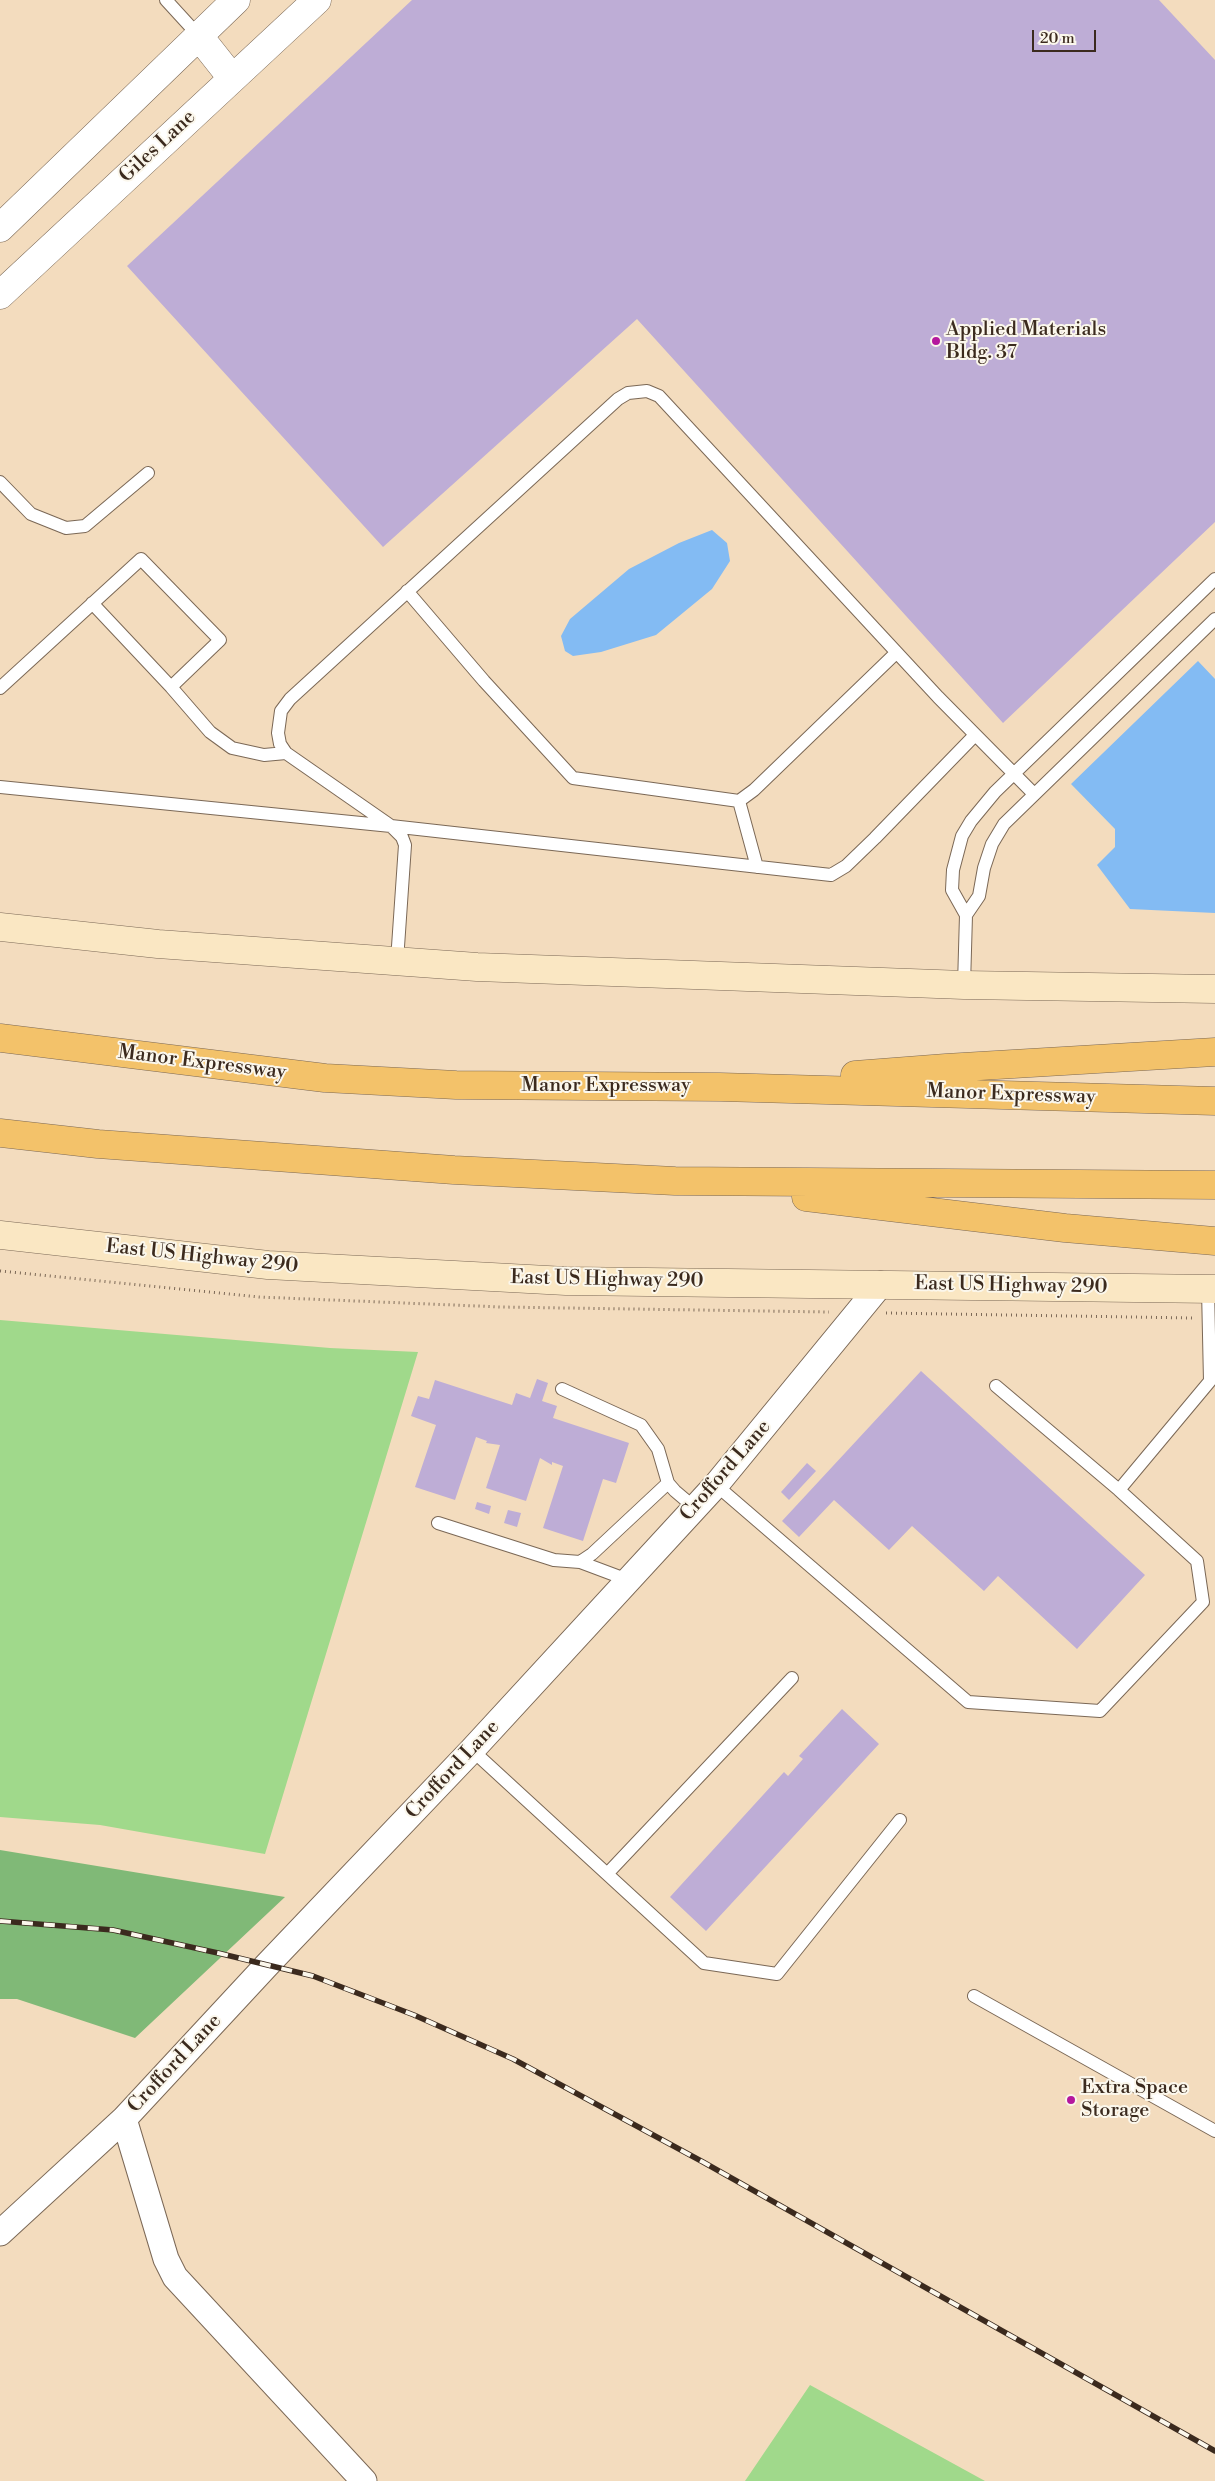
<!DOCTYPE html>
<html>
<head>
<meta charset="utf-8">
<style>
	body { margin:0 }
	#map { position:relative; width:1215px; height:2481px; overflow:hidden; background:#f3dcbe; font-family:"Libre Bodoni",serif }
	canvas { display:block }
	.scale { position:absolute; left:1032px; top:30px; width:64px; height:22px; box-sizing:border-box; border:2px solid #3b2a1e; border-top:0; padding-left:6px; font-size:15px; line-height:18px; white-space:nowrap; color:#3b2a1e; -webkit-text-stroke:4px #fbf7ec; paint-order:stroke }
</style>
</head>
<body>
<div id="map">
<canvas width="1215" height="2481"></canvas>
<div class="scale">20 m</div>
</div>
<script>
const ctx = document.querySelector('canvas').getContext('2d');
ctx.lineJoin = 'round';
function fillPath(path, color) { ctx.fillStyle = color; ctx.fill(path, 'evenodd'); }
const poly = rows => new Path2D(rows.map(r => 'M' + r).join(''));
function strokePath(path, color, width, dash) { ctx.strokeStyle = color; ctx.lineWidth = width; ctx.lineCap = dash ? 'butt' : 'round'; ctx.setLineDash(dash || []); ctx.stroke(path); }
function label(font, color, halo, rows, align = 'center') {
  ctx.font = font + ' "Libre Bodoni",serif'; ctx.lineWidth = 4; ctx.setLineDash([]); ctx.textBaseline = 'middle'; ctx.strokeStyle = halo; ctx.fillStyle = color; for (const [text, x, y, turn = 0] of rows) {
    ctx.save(); ctx.translate(x, y); ctx.rotate((+turn || 0) * Math.PI / 180); ctx.textAlign = isNaN(turn) ? turn : align; if (halo) ctx.strokeText(text, 0, 0); ctx.fillText(text, 0, 0); ctx.restore();
  }
}
const green = poly([
	[0,1320,330,1348,418,1352,265,1854,100,1825,0,1817],
	[810,2385,985,2481,745,2481]
]);
const forest = poly([
	[0,1850,285,1897,135,2038,17,1999,0,1999]
]);
const water = poly([
	[712,530,727,543,730,561,712,589,656,635,601,652,573,656,565,651,561,636,570,619,629,569,679,543],
	[1198,661,1215,679,1215,913,1130,909,1097,865,1115,847,1115,829,1071,784]
]);
const building = poly([
	[412,0,1159,0,1215,60,1215,522,1003,723,637,319,383,547,127,266],
	[921,1371,1145,1575,1077,1649,998,1576,984,1591,912,1526,889,1550,834,1500,799,1537,782,1521],
	[537,1379,548,1383,542,1401,557,1406,553,1418,629,1443,616,1483,603,1479,583,1541,543,1528,563,1466,552,1462,552,1465,540,1458,526,1501,486,1488,500,1445,486,1443,487,1441,476,1437,455,1500,415,1487,436,1425,411,1416,418,1396,429,1399,435,1380,512,1405,516,1393,530,1398],
	[807,1463,816,1471,789,1500,781,1492],
	[477,1502,491,1506,489,1514,475,1509],
	[508,1510,521,1513,517,1527,504,1523],
	[842,1709,879,1744,706,1931,670,1897,784,1772,788,1776,803,1759,799,1756]
]);
const path = poly([
	[0,1271,259,1297,501,1307,829,1312],
	[886,1313,1192,1318]
]);
const service = poly([
	[166,0,198,35],
	[0,482,31,514,66,528,85,526,148,473],
	[407,591,484,681,573,778,739,801,754,790,896,653],
	[92,603,171,687,210,732,232,748,264,755,286,753],
	[0,688,141,559,220,640,171,687],
	[0,787,391,826,831,875,846,866,875,838,975,735],
	[739,801,757,867],
	[966,915,979,896,984,868,992,844,1004,824,1215,619],
	[397,961,405,845,402,837,391,826,286,753,280,744,278,733,281,711,290,699,618,399,628,393,647,391,659,396,938,697,1034,794],
	[964,985,966,915,952,890,953,870,962,836,971,821,995,792,1215,579],
	[996,1386,1119,1490],
	[562,1389,641,1425,658,1449,668,1483,675,1491,695,1508],
	[716,1485,968,1702,1100,1711,1203,1602,1197,1561,1119,1490,1210,1381,1208,1289],
	[438,1523,554,1560,580,1562,592,1554,668,1483],
	[580,1562,628,1580],
	[472,1750,704,1963,777,1974,900,1820],
	[607,1874,792,1678],
	[974,1996,1215,2131]
]);
const minor = poly([
	[124,2119,166,2259,175,2277,364,2481],
	[0,2233,124,2119,267,1965,472,1750,716,1485,881,1284]
]);
const tertiary = poly([
	[198,35,232,78],
	[0,228,236,0],
	[0,295,317,0]
]);
const secondary = poly([
	[0,927,158,944,477,967,964,985,1215,989],
	[0,1235,268,1265,566,1281,1215,1289]
]);
const motorway = poly([
	[0,1038,325,1078,456,1085,720,1087,1215,1101],
	[855,1075,946,1068,1215,1052],
	[0,1133,98,1144,454,1170,675,1181,1215,1185],
	[806,1197,1065,1228,1215,1241]
]);
const rail = poly([
	[0,1921,113,1930,218,1953,313,1976,414,2015,513,2059,703,2162,1215,2451]
]);
const markers = [
	[936,341,5,"#b5179e"],
	[1071,2100,5,"#b5179e"]
];
const streetNames = [
	["Giles Lane",158,147,-43],
	["Manor Expressway",202,1063,7],
	["Manor Expressway",606,1086],
	["Manor Expressway",1011,1095,2],
	["East US Highway 290",202,1257,6],
	["East US Highway 290",607,1280,1],
	["East US Highway 290",1011,1286,1],
	["Crofford Lane",726,1471,-49],
	["Crofford Lane",453,1770,-47],
	["Crofford Lane",175,2064,-47]
];
const poiNames = [
	["Applied Materials",946,330],
	["Bldg. 37",946,353],
	["Extra Space",1081,2088],
	["Storage",1081,2111]
];
fillPath(green, '#a0d98b');
fillPath(forest, '#80b977');
fillPath(water, '#83bbf3');
fillPath(building, '#beadd6');
strokePath(service, '#7b6856', 14);
strokePath(minor, '#7b6856', 27);
strokePath(tertiary, '#7b6856', 29);
strokePath(secondary, '#7b6856', 29);
strokePath(motorway, '#7b6856', 29);
strokePath(path, '#7b6856', 3, [1, 4]);
strokePath(service, '#fff', 12);
strokePath(minor, '#fff', 25);
strokePath(tertiary, '#fff', 28);
strokePath(secondary, '#fae7c3', 28);
strokePath(motorway, '#f3c26a', 28);
strokePath(rail, '#3b2a1e', 5.5);
strokePath(rail, '#fbf7ec', 4, [11]);
for (const [x, y, r, color] of markers) { const dot = new Path2D(); dot.arc(x, y, r, 0, 2 * Math.PI); ctx.fillStyle = color; ctx.fill(dot); strokePath(dot, '#fbf7ec', 2); }
label('20px', '#3b2a1e', '#fbf7ec', streetNames);
label('20px', '#3b2a1e', '#fbf7ec', poiNames, 'left');
</script>
</body>
</html>
